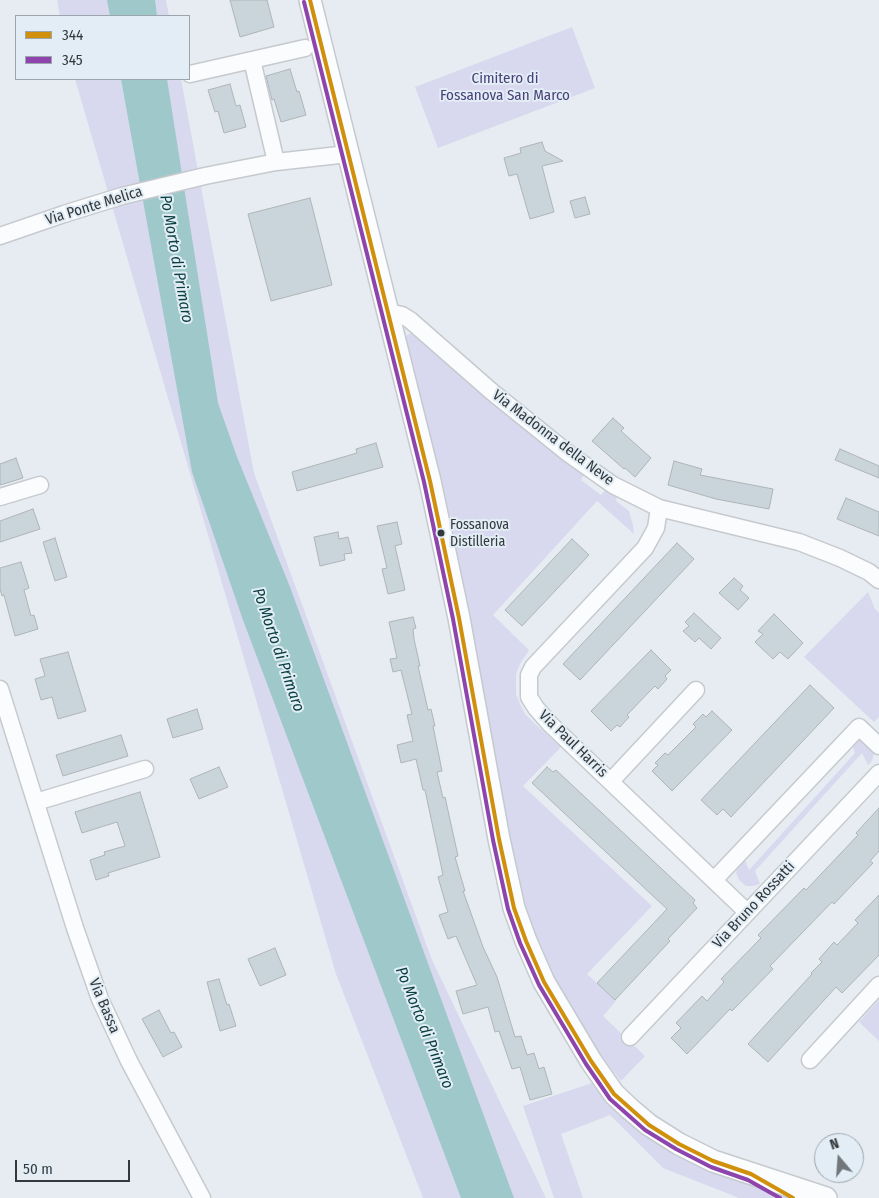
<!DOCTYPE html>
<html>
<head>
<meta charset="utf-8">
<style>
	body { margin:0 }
	#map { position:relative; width:879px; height:1198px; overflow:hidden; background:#e7ecf2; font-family:"Fira Sans Condensed",sans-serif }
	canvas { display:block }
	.legend { position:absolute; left:15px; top:15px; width:175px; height:65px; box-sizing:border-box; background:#e2edf6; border:1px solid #9ca5ab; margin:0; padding:6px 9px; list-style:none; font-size:15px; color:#33383b }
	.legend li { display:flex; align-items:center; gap:10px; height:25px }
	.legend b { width:25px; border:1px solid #9ca5ab }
	.north { position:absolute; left:814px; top:1133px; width:50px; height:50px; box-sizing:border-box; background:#e2edf6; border:1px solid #9ca5ab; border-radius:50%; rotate:342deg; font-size:14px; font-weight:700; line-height:20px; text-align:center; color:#33383b }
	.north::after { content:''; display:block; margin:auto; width:18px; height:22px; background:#72777b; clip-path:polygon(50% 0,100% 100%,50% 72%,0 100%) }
	.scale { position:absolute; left:15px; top:1160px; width:115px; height:22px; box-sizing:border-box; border:2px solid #33383b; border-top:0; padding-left:6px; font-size:15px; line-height:18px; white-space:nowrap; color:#33383b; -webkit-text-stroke:4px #e2edf6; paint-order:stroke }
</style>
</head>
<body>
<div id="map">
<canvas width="879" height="1198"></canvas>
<ul class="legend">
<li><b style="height:6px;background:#d0900c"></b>344</li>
<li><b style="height:6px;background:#8e44ad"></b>345</li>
</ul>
<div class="north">N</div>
<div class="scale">50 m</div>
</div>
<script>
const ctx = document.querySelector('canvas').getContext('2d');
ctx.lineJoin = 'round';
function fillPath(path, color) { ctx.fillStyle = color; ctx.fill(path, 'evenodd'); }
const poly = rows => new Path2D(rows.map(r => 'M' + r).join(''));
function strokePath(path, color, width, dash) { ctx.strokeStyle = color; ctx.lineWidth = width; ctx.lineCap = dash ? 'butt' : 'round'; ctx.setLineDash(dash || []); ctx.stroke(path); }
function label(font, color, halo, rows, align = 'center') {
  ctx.font = font + ' "Fira Sans Condensed",sans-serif'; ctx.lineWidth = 4; ctx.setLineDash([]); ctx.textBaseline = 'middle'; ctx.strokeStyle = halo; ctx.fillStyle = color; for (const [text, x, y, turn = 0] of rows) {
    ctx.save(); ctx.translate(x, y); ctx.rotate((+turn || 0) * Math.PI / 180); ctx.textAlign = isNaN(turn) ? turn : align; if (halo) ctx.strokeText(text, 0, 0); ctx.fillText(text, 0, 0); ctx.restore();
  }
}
const green = poly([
	[57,0,166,0,169,16,60,16],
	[572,27,595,88,438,148,415,87],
	[75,79,181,79,254,473,432,960,546,1198,423,1198,336,974],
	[411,333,418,333,585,473,581,480,601,495,606,489,617,496,616,501,629,511,633,525,634,534,597,501,493,615,529,650,520,664,516,674,516,694,520,704,525,714,535,724,561,747,523,786,652,906,587,974,616,1001,603,1016,645,1056,621,1081,601,1056,579,1024,556,985,531,929,522,900,509,841,454,539,403,340,405,336],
	[868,592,875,609,879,613,879,717,874,722,804,657],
	[861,738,871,745,874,753,872,761,868,765,862,753,755,871,760,884,753,886,746,886,739,880,736,873,738,864,744,858,749,870,855,753,851,742],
	[879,1000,879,1041,859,1022],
	[592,1083,618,1108,699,1163,788,1198,739,1198,663,1168,610,1115,561,1134,583,1198,554,1198,523,1106]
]);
const water = poly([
	[107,0,155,0,157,16,110,16],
	[121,79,167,79,218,403,237,457,290,587,514,1198,461,1198,243,620,192,472]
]);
const building = poly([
	[230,0,267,0,274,27,240,37,230,0],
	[290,69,297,92,299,91,306,115,281,122,274,99,272,100,266,76,290,69],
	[230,84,236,106,240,105,246,127,224,133,218,111,215,112,208,90,230,84],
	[542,142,545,151,563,161,542,166,554,212,530,219,517,174,509,176,504,158,521,153,520,148,542,142],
	[585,197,590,214,575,218,570,201,585,197],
	[310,198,332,285,271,301,248,214,310,198],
	[613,418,624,428,621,431,651,458,635,477,625,468,624,469,592,441,613,418],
	[376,443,383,467,297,491,292,472,357,453,356,449,376,443],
	[840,449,879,466,879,478,835,460,840,449],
	[16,458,23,478,0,485,0,464,16,458],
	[674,461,702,469,700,475,773,489,769,509,716,499,668,485,674,461],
	[846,498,879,512,879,536,837,519,846,498],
	[33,509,40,529,0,542,0,521,33,509],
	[397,522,402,544,395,546,405,590,388,594,382,569,387,568,377,526,397,522],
	[338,532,339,539,348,537,352,553,344,554,345,560,320,566,314,537,338,532],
	[55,538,67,577,55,581,43,542,55,538],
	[572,539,589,555,522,626,505,610,572,539],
	[677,543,694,559,580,680,563,664,677,543],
	[21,562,29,588,24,590,31,616,34,615,38,629,15,636,4,595,2,596,0,589,0,568,21,562],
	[734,578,743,586,740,590,749,598,738,610,719,593,734,578],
	[694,613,721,638,711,649,699,638,695,642,683,631,689,626,685,622,694,613],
	[774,614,803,643,788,659,780,652,773,659,755,642,763,634,758,631,774,614],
	[413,617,416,628,413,629,414,639,420,666,418,666,428,710,431,709,435,726,433,726,442,771,437,772,443,798,445,797,458,856,455,857,465,891,463,891,483,947,497,977,515,1037,521,1036,527,1055,534,1053,539,1069,544,1067,552,1094,530,1100,520,1067,512,1069,499,1031,495,1032,488,1007,463,1014,456,991,477,985,456,936,448,939,439,915,448,912,438,877,443,875,425,790,423,790,416,759,401,763,397,745,413,741,407,715,412,714,401,670,393,672,390,659,397,658,389,622,413,617],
	[651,650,671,670,665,676,667,679,658,689,655,686,649,692,627,715,629,717,620,727,617,725,611,731,591,711,651,650],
	[68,652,86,711,58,719,52,697,41,700,35,679,45,676,40,659,68,652],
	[810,685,834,708,731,817,723,809,717,815,701,800,810,685],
	[197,709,203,729,173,738,167,719,197,709],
	[712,711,732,730,672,791,652,771,658,765,655,763,665,753,668,755,696,727,693,724,703,714,706,717,712,711],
	[121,735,128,756,63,776,56,755,121,735],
	[219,767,228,787,199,799,190,779,219,767],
	[547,767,553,772,556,770,695,900,693,903,697,908,668,939,670,941,615,1000,597,983,667,909,532,783,547,767],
	[140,792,160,857,108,873,109,876,96,880,90,860,105,855,104,852,125,846,117,822,82,833,75,812,140,792],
	[879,808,879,851,870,861,873,863,834,904,832,902,770,966,773,969,732,1011,730,1009,687,1054,671,1038,681,1028,676,1023,702,996,707,1001,724,982,721,979,761,938,758,935,804,888,806,890,824,871,858,835,856,833,879,808],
	[879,895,879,955,842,993,836,987,768,1062,748,1044,812,974,811,973,822,962,819,959,834,942,837,945,858,923,855,920,879,895],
	[275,948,286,975,260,986,248,959,275,948],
	[219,979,227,1005,229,1004,236,1026,220,1031,207,982,219,979],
	[159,1010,171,1033,174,1032,182,1047,163,1057,142,1019,159,1010]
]);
const minor = poly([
	[252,60,276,162],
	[190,74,305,48],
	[0,236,64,214,122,196,205,176,276,162,348,154],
	[388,312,402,315,410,320,491,391,569,454,613,485,659,508,799,542,840,558,869,572,879,580],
	[0,497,40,485],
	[659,508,656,528,645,548,533,667,529,675,529,697,536,708,550,724,747,912],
	[0,689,75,928,100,999,129,1061,202,1198],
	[611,781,696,690],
	[36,802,145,769],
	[714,880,859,727,879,746],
	[630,1037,879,773],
	[810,1060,879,985]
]);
const major = poly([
	[310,0,430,481,459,618,499,839,514,908,526,941,544,982,591,1061,614,1094,630,1109,649,1125,679,1144,713,1161,826,1198]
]);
const bus1 = poly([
	[310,0,430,481,459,618,499,839,514,908,526,941,544,982,591,1061,614,1094,649,1125,679,1144,713,1161,751,1174,793,1198]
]);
const bus2 = poly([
	[304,2,424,482,453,619,493,840,508,909,520,943,539,985,586,1064,610,1099,645,1130,676,1149,711,1167,748,1180,780,1198]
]);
const markers = [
	[441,533,4.5,"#33383b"]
];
const busNames = [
	["Fossanova",450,525],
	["Distilleria",450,542]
];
const parkNames = [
	["Cimitero di",505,79],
	["Fossanova San Marco",505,96]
];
const streetNames = [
	["Via Ponte Melica",94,206,-17],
	["Via Madonna della Neve",553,438,37],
	["Via Paul Harris",573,744,44],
	["Via Bruno Rossatti",754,905,-47],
	["Via Bassa",104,1006,67]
];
const waterNames = [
	["Po Morto di Primaro",176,259,80],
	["Po Morto di Primaro",278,650,71],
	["Po Morto di Primaro",424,1028,68]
];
fillPath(green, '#d8d9ee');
fillPath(water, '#9ec8c9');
fillPath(building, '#c9d5db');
strokePath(building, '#afb4b7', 1);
strokePath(minor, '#c6cacf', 19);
strokePath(major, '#c6cacf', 24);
strokePath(minor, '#fbfcfd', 16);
strokePath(major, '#fbfcfd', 21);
strokePath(bus1, '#d0900c', 4);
strokePath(bus2, '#8e44ad', 4);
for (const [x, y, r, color] of markers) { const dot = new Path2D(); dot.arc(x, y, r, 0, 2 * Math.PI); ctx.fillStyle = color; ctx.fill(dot); strokePath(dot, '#e2edf6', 2); }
label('14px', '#33383b', '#e2edf6', busNames, 'left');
label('15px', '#494177', '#e2edf6', parkNames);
label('15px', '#33383b', '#e2edf6', streetNames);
label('italic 16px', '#0a4040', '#e2edf6', waterNames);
</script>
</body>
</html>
